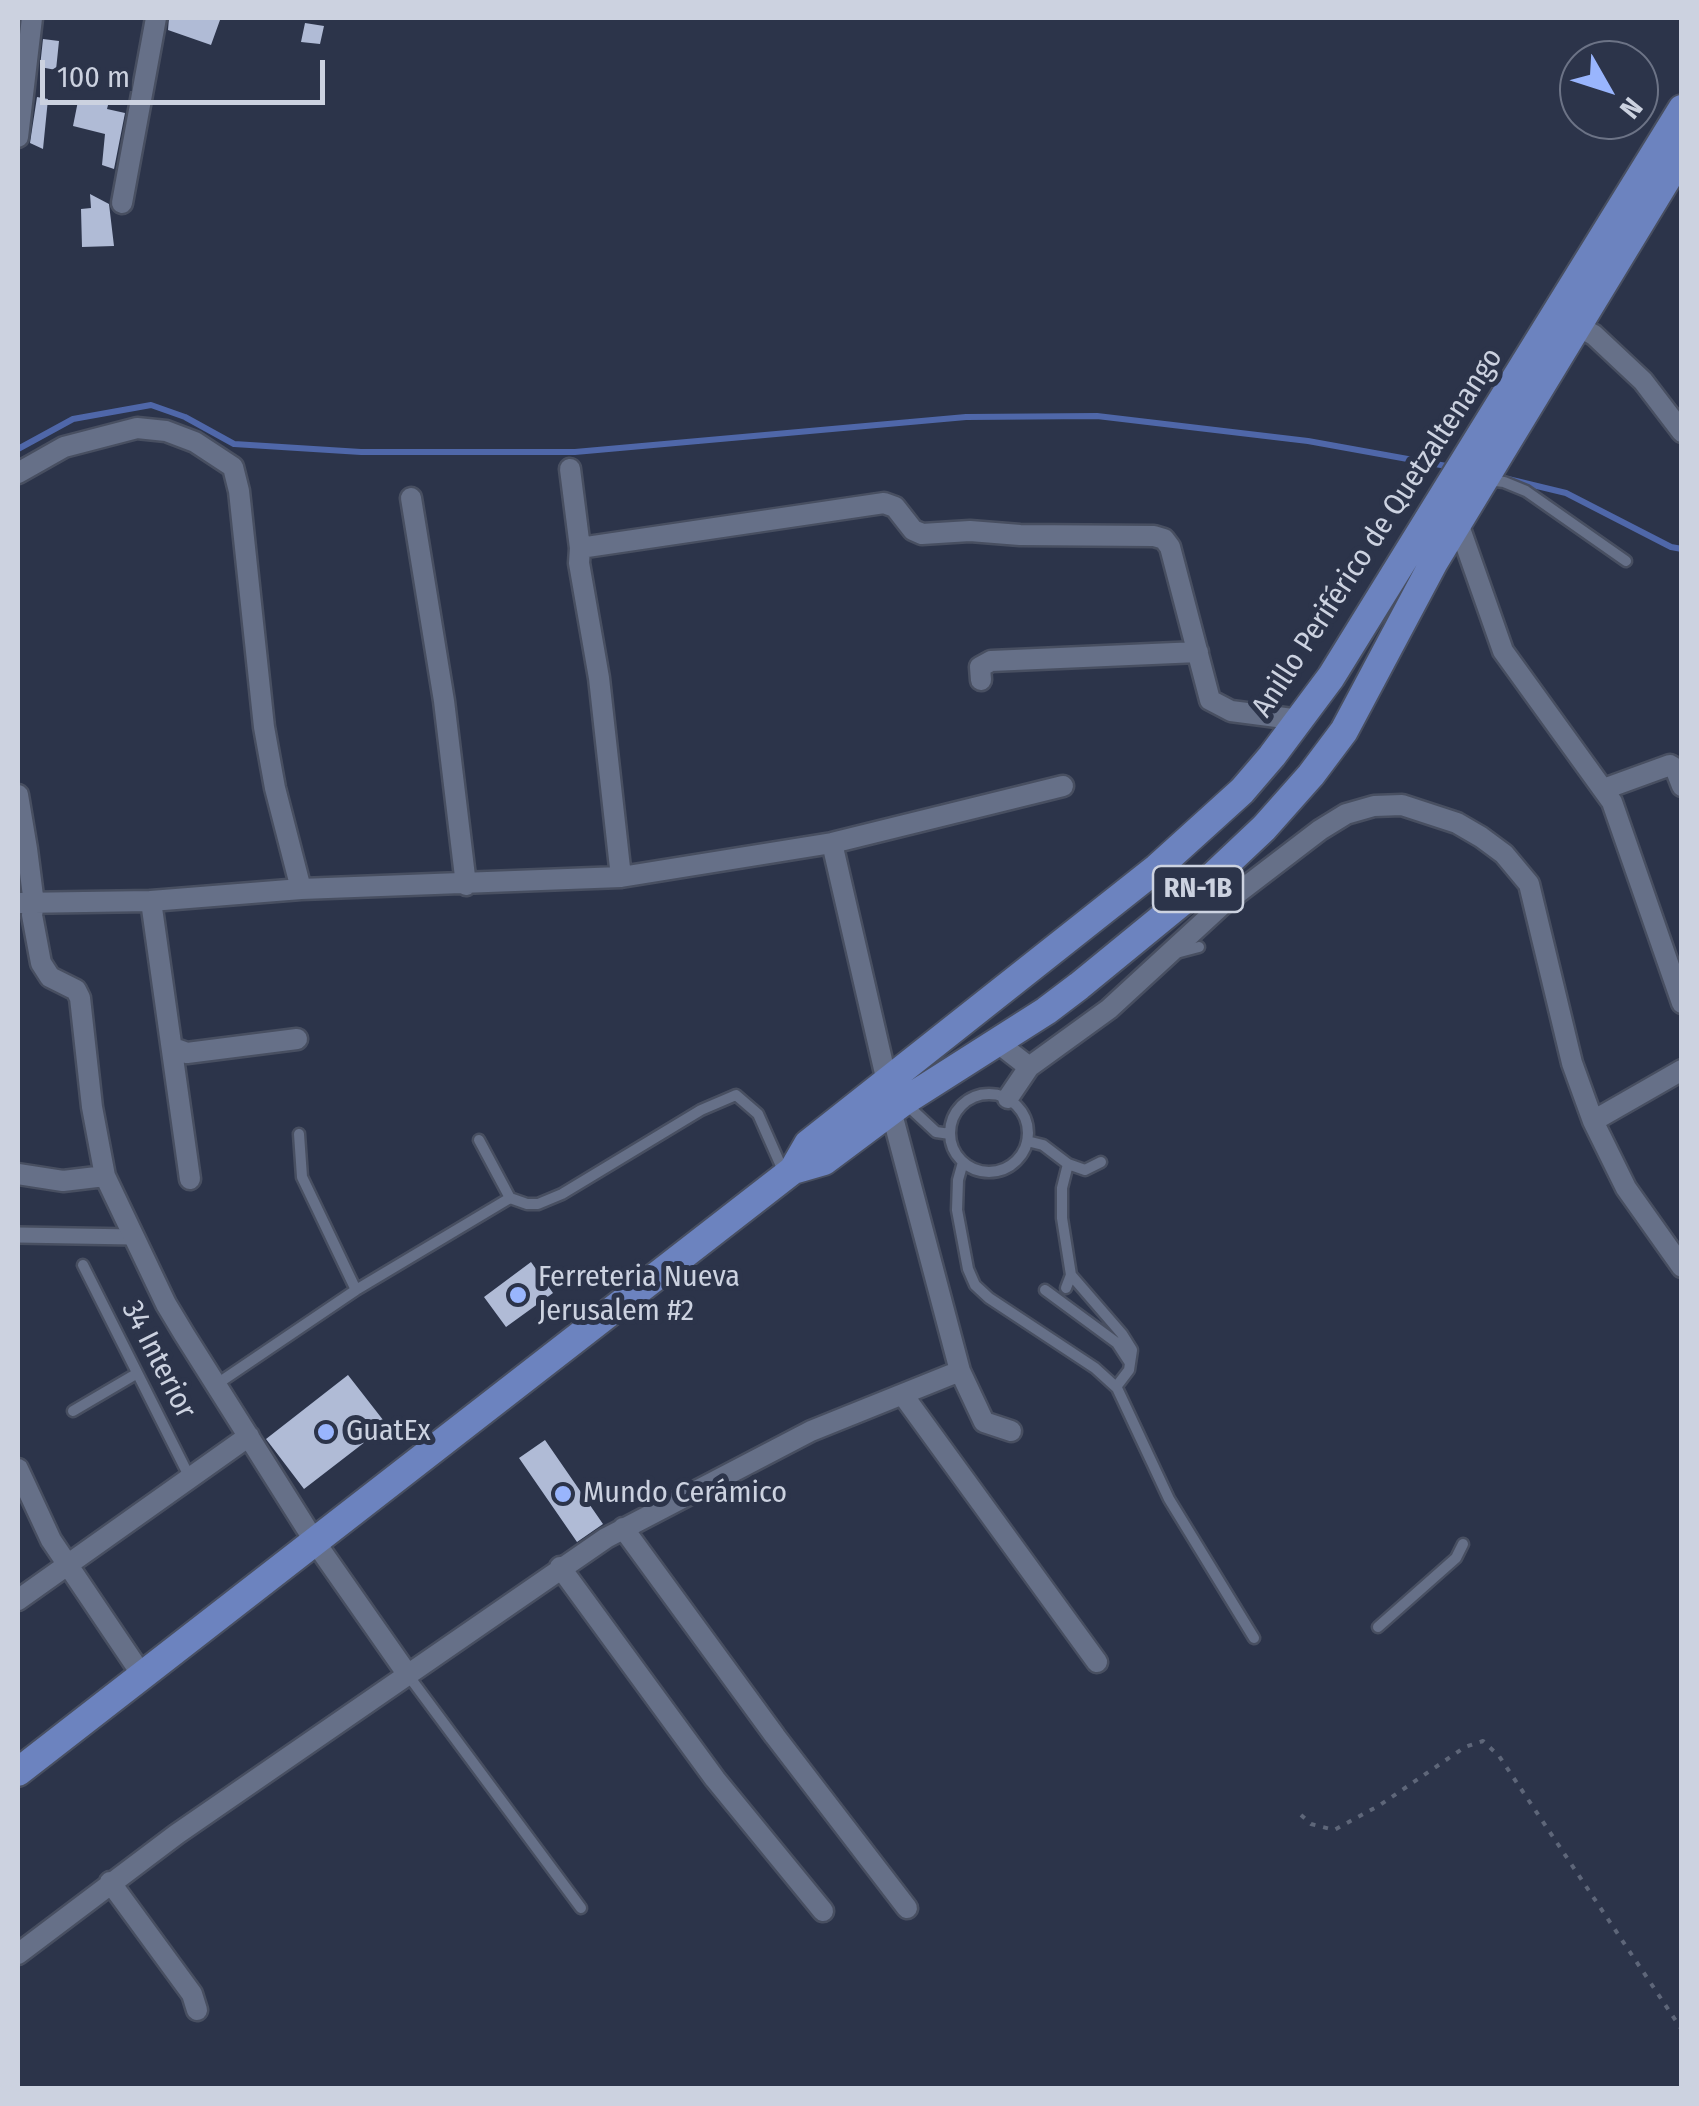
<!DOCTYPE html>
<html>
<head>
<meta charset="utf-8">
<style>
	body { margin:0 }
	#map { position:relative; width:1699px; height:2106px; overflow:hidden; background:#2c344a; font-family:"Fira Sans Condensed",sans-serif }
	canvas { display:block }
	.frame { position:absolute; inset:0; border:20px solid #ccd2e0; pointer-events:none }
	.north { position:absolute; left:1559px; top:40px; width:100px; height:100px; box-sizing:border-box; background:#2c344a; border:2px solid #6c7386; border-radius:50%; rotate:129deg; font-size:28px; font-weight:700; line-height:40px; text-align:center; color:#ccd2e0 }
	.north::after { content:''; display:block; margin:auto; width:35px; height:45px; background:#99b5fd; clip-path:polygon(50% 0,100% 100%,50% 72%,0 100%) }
	.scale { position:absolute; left:40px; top:60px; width:285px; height:45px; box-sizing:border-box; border:5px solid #ccd2e0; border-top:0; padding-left:12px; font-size:30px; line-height:35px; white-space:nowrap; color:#ccd2e0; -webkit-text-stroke:8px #2c344a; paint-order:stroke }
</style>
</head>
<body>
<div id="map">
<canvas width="1699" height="2106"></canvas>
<div class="frame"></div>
<div class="north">N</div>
<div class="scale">100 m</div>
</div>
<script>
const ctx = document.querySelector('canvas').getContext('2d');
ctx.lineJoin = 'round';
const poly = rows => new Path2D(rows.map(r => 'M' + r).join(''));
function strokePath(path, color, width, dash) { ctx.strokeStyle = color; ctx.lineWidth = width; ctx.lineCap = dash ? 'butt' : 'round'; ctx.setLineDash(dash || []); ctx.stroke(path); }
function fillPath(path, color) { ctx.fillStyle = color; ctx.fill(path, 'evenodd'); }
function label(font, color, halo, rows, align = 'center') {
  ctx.font = font + ' "Fira Sans Condensed",sans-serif'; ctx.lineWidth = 10; ctx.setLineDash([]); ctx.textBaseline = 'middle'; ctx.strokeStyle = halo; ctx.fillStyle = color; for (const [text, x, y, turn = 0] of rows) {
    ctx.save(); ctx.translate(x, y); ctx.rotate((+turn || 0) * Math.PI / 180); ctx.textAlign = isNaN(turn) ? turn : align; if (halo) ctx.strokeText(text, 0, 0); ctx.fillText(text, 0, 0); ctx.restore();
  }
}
const stream = poly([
	[18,449,73,419,151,405,185,417,234,444,361,452,575,452,966,417,1097,416,1308,441,1452,467],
	[1508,479,1566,493,1671,547,1682,549]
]);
const building = poly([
	[169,18,212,18,220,20,211,45,168,30],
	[305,23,324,26,320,44,301,42],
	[43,39,59,41,56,70,40,67],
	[37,97,48,99,43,149,30,143],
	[78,101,108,105,107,109,125,113,114,169,102,165,105,134,73,126],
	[90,194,109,204,114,246,82,247,81,209,91,208],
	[531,1262,553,1293,506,1327,484,1297],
	[348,1375,387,1425,304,1489,266,1439],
	[545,1440,603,1524,577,1542,519,1458]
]);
const path = poly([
	[1301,1815,1311,1824,1334,1830,1380,1805,1465,1747,1483,1741,1499,1756,1682,2030]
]);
const service = poly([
	[1487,480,1504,482,1526,491,1626,561],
	[1180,952,1199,947],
	'950 1133a39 39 0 1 1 78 0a39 39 0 1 1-78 0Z',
	[907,1105,936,1132,950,1134],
	[299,1134,302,1177,356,1290],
	[479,1140,510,1198,527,1204,538,1204,562,1194,701,1110,736,1095,758,1114,785,1175],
	[1027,1141,1043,1145,1068,1164,1085,1170,1101,1162],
	[963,1162,958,1180,957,1210,968,1269,975,1285,989,1298,1095,1368,1117,1388,1169,1499,1254,1638],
	[83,1265,190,1478],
	[1071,1275,1122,1334,1132,1350,1129,1370,1116,1387],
	[1066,1288,1071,1275,1062,1218,1062,1188,1068,1164],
	[1045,1290,1117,1343,1130,1363],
	[217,1384,356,1290,510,1198],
	[73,1411,136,1374],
	[1378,1627,1456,1558,1463,1544],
	[408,1675,581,1908]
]);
const pedestrian = poly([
	[18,1235,133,1237]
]);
const minor = poly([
	[18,137,32,18],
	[122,203,156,18],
	[1578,326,1594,335,1643,381,1682,432],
	[570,469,580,548,579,563,599,678,621,877],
	[18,473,64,447,137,428,166,431,195,442,233,467,239,491,264,727,275,788,301,889],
	[411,498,444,701,466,885],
	[1458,523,1503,651,1612,802,1682,1003],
	[580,548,884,503,895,507,913,530,922,534,970,531,1020,535,1154,536,1164,539,1170,547,1210,700,1231,711,1300,720],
	[981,680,980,667,991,661,1198,652],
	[1604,789,1670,765,1675,768,1682,786],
	[18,795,27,849,34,904,32,915,41,963,50,977,76,990,80,998,92,1107,105,1176,166,1304,184,1334,315,1542,408,1675],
	[832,843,887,1082],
	[151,901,190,1179],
	[18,903,151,901,301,889,621,877,832,843,1063,786],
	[997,1042,1029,1067],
	[173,1048,187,1053,297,1039],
	[1008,1098,1029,1067,1109,1009,1222,905,1320,830,1346,814,1374,806,1402,805,1457,823,1481,837,1504,854,1529,884,1572,1063,1593,1121,1626,1188,1682,1267],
	[891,1110,960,1371,984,1422,1011,1431],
	[1593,1121,1682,1070],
	[18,1174,63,1181,105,1176],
	[903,1395,1097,1662],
	[18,1469,51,1540,142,1675],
	[623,1528,775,1736,907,1908],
	[560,1567,715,1779,823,1911],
	[18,1600,249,1436],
	[110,1882,192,1994,197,2010],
	[18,1954,177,1834,606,1538,811,1431,960,1371]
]);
const trunk = poly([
	[793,1170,808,1144,1157,868,1242,791,1272,756,1331,677,1682,109],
	[18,1772,793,1170,824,1161,903,1102,1046,1011,1079,986,1211,878,1264,828,1311,775,1344,731,1434,562,1682,154]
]);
const markers = [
	[518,1295,10,"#99b5fd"],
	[326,1432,10,"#99b5fd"],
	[563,1494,10,"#99b5fd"]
];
const shields = [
	[1198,889,90]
];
const shieldNames = [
	["RN-1B",1198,889]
];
const streetNames = [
	["Anillo Periférico de Quetzaltenango",1378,533,-57],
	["34 Interior",158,1360,63]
];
const poiNames = [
	["Ferreteria Nueva",538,1278],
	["Jerusalem #2",538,1312],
	["GuatEx",346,1432],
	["Mundo Cerámico",583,1494]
];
strokePath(stream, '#4f67a9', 6);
fillPath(building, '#b0bbd6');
strokePath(service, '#484f61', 15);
strokePath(pedestrian, '#484f61', 20);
strokePath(minor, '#484f61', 25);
strokePath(trunk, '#484f61', 32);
strokePath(path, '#5e6679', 4, [5, 8]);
strokePath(service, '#667088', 10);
strokePath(pedestrian, '#667088', 15);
strokePath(minor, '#667088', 20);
strokePath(trunk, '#6c83bf', 28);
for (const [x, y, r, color] of markers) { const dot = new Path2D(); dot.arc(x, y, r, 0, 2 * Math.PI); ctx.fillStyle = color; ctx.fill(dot); strokePath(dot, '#2c344a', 4); }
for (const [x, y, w] of shields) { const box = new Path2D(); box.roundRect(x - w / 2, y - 23, w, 46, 8); ctx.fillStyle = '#2c344a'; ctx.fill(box); strokePath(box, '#ccd2e0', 2.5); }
label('bold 28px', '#ccd2e0', null, shieldNames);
label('30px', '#ccd2e0', '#2c344a', streetNames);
label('30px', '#ccd2e0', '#2c344a', poiNames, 'left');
</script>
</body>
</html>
